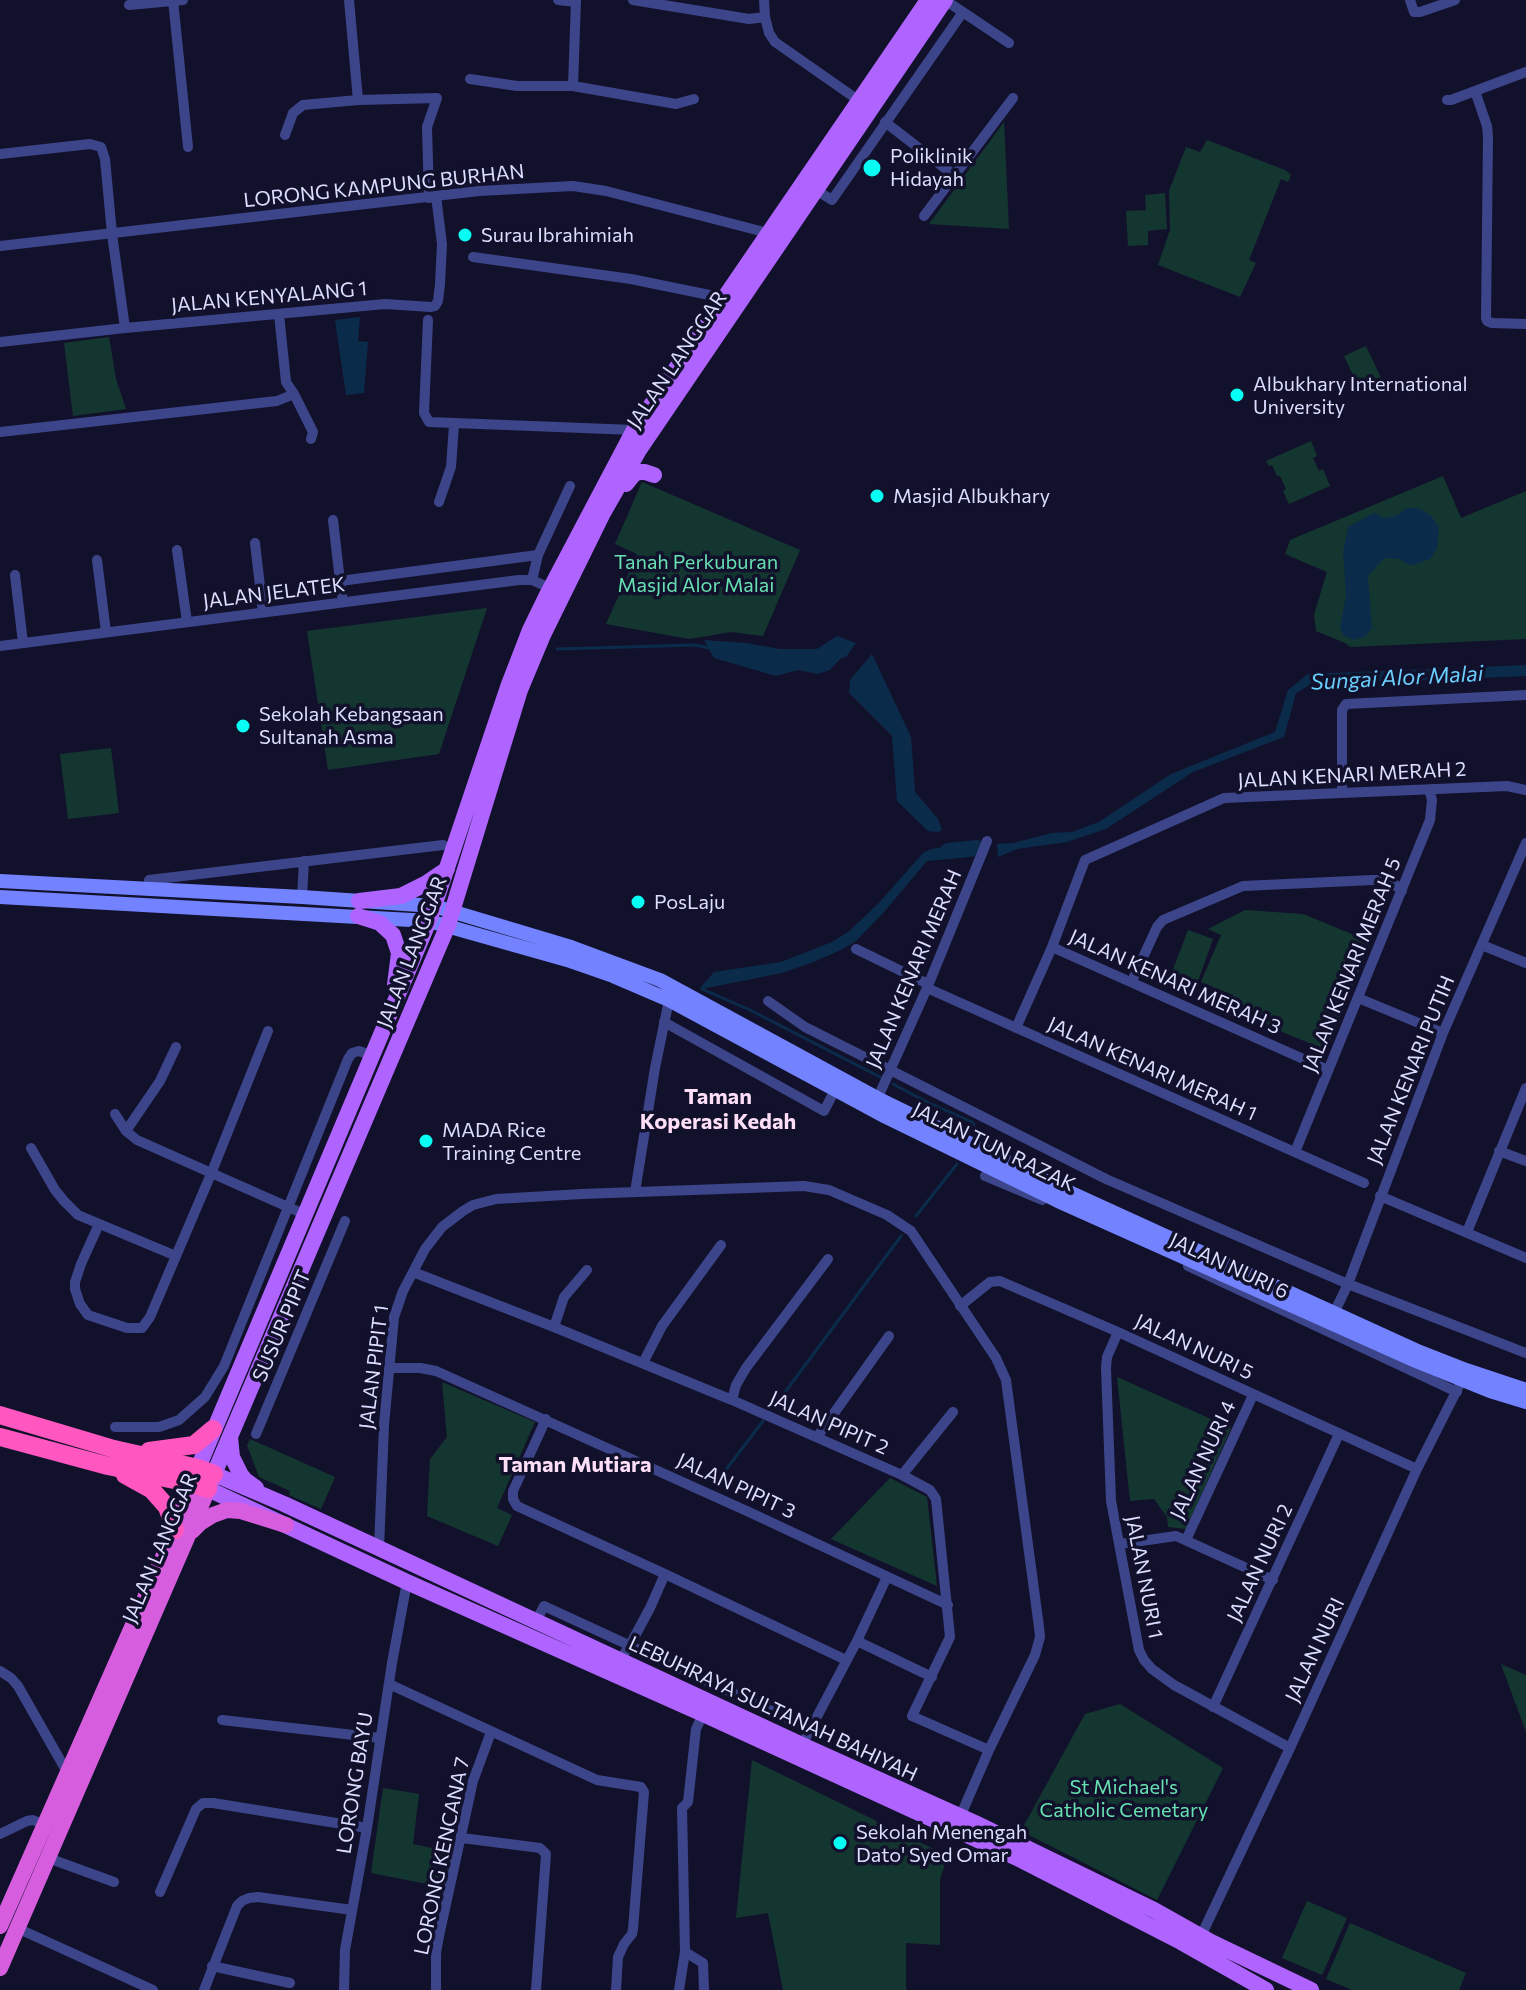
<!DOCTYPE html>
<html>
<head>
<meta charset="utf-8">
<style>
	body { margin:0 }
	canvas { display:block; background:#12112c }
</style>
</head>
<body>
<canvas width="1526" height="1990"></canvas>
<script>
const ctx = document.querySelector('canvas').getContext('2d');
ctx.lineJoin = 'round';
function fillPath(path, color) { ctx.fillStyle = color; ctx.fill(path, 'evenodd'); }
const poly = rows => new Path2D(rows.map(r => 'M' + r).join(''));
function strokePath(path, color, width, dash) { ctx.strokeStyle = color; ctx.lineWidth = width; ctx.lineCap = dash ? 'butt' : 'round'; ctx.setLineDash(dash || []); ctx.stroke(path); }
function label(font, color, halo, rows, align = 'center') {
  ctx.font = font + ' Commissioner,sans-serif'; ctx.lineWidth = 7; ctx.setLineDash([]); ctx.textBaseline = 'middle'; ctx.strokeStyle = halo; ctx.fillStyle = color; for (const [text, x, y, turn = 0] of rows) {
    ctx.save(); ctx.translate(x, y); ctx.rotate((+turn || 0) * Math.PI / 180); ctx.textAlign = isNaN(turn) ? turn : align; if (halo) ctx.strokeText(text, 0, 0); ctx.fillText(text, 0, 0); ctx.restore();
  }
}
const green = poly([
	[1004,122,1009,229,929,224],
	[1207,140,1285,170,1291,175,1288,182,1281,179,1249,260,1256,263,1240,297,1158,265,1170,230,1169,191,1186,147,1200,152],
	[1165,193,1167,229,1148,231,1148,245,1128,246,1126,211,1146,210,1145,195],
	[109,337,116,379,126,409,73,416,64,343],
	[1366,346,1383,382,1361,392,1344,356],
	[1311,441,1317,456,1313,458,1317,467,1319,471,1323,469,1330,486,1289,504,1283,491,1286,489,1280,476,1277,476,1272,465,1269,466,1266,461],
	[1443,476,1461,518,1526,491,1526,639,1350,647,1345,643,1316,631,1314,615,1327,572,1285,554,1290,540],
	[642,482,800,550,763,636,731,632,689,639,606,624,637,554,615,544],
	[487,608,439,754,328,770,307,631],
	[111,748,119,813,68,819,60,754],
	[1245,910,1303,914,1371,942,1326,1050,1227,1009,1233,995,1201,982,1221,935,1208,929],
	[1188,930,1213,939,1198,981,1172,972],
	[1117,1377,1231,1428,1186,1529,1168,1527,1167,1517,1154,1499,1130,1501],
	[442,1382,535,1422,497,1508,512,1515,498,1546,427,1516,430,1459,447,1437],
	[250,1439,335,1477,321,1509,289,1495,290,1491,259,1477,247,1445],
	[890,1478,927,1497,937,1586,831,1539],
	[1501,1664,1526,1675,1526,1732],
	[1120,1704,1223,1768,1157,1900,1021,1831,1085,1714],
	[752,1760,948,1856,940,1879,940,1945,906,1943,906,1990,783,1990,768,1913,736,1918],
	[383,1788,419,1794,413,1844,455,1853,448,1888,371,1873],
	[1307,1901,1347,1918,1322,1975,1282,1958],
	[1350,1923,1466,1973,1459,1990,1352,1990,1326,1979]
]);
const water = poly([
	[360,317,358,341,368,342,364,393,346,395,335,320],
	[1406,508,1419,508,1431,516,1439,527,1437,548,1430,559,1416,564,1409,565,1400,559,1384,558,1368,576,1372,628,1366,636,1354,640,1343,635,1340,627,1346,595,1343,552,1348,527,1374,513,1384,518,1395,516,1401,513],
	[837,636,856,643,846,657,841,658,830,670,818,674,798,670,776,676,714,658,704,640,746,643,780,649,817,649],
	[872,654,911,737,915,792,938,819,942,830,938,832,928,831,897,801,892,736,849,693,850,680],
	[1526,665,1526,676,1310,685,1296,693,1284,737,1193,772,1106,829,1067,842,1017,849,998,857,997,844,1013,843,1052,833,1072,832,1099,822,1171,774,1275,732,1288,690,1308,674],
	[970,843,968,857,927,861,884,912,856,941,843,949,816,961,782,973,702,989,700,988,714,972,781,962,832,942,848,932,878,904,923,853,931,849]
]);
const stream = poly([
	[557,649,695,645,709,648],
	[702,989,750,1010,880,1077],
	[893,1084,929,1103,972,1122,974,1125],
	[916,1216,957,1164],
	[774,1407,901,1236],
	[718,1480,763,1421]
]);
const river = poly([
	[948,851,977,848]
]);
const minor = poly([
	[173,0,188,147],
	[349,0,358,100,437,98,427,127,429,198],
	[558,0,576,2],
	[633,0,749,19,765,17],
	[764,0,765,17,769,33,775,42,858,100],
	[945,0,1009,43],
	[1410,0,1414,12,1420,12,1455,0],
	[129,5,183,0],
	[470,79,517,86,573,86,676,104,694,99],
	[573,86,576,0],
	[1475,91,1487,126,1488,137,1486,318,1487,321,1492,323,1526,324],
	[1447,100,1451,100,1526,72],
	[885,122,955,176],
	[285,135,293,113,303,105,358,100],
	[0,154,90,144,101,147,105,159,112,234,125,328],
	[816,190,832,200,963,12],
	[924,216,1013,98],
	[0,246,479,191,573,186,606,191,768,233],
	[473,257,631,279,724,298],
	[279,314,286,382,294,394,313,432,311,439],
	[428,320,424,413,429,422,634,430],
	[0,342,125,328,385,304,431,307,435,306,438,301,440,284,442,244,436,196],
	[0,432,277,401,294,394],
	[439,502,451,467,454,425],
	[333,520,340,581],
	[255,543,263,612],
	[177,550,187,622],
	[97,560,106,632],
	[15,575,23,643],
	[532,580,538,555,570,486],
	[343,602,340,581,538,555],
	[0,646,519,580,532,580,550,588],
	[1342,793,1342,710,1346,704,1526,695],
	[149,880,443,845],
	[302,897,304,861],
	[1482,945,1526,963],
	[1052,947,1328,1070],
	[856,949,928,984],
	[1132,981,1157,927,1163,920,1243,886,1373,880,1382,880,1393,883,1402,891],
	[927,988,1364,1183],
	[1358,998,1443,1033],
	[768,1001,805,1027,1106,1179,1348,1284,1526,1353],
	[664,1022,824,1111,835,1090],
	[1016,1028,1052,947,1085,860,1224,798,1507,786,1526,790],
	[176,1047,160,1081,126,1131,137,1140,306,1215],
	[875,1104,927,988,987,841],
	[115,1114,126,1131],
	[31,1148,55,1190,64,1201,78,1215,176,1256],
	[1499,1151,1526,1161],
	[1295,1152,1430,820,1432,800,1429,789],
	[985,1176,1042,1200],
	[635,1192,655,1068,669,1000],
	[1380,1196,1526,1258],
	[99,1224,81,1264,75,1282,75,1289,80,1304,88,1315,127,1328,142,1328,150,1317,211,1174,268,1031],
	[1467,1232,1526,1088],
	[1188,1266,1457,1392],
	[413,1272,554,1327,732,1400,902,1475,930,1490,936,1499,950,1637,912,1716,989,1750],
	[960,1306,990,1282,1000,1281,1118,1332,1417,1469],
	[1334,1313,1348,1284,1443,1033,1526,843],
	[554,1327,564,1297,587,1270],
	[1118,1332,1107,1357,1106,1368,1111,1501,1139,1650,1144,1660,1152,1669,1174,1685,1290,1748],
	[643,1363,662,1326,721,1245],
	[389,1368,420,1368,436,1371,749,1512,948,1605],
	[732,1400,736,1385,746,1368,828,1259],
	[546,1419,513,1491,513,1499,517,1506,665,1574,846,1660],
	[115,1427,159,1427,179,1420,205,1397,224,1366,348,1059,352,1053,359,1051,373,1056],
	[256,1434,345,1221],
	[817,1437,889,1336],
	[902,1475,953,1412],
	[1186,1540,1253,1395],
	[1120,1544,1176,1536,1273,1580],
	[379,1548,384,1425,394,1317,403,1291,425,1249,442,1227,463,1211,473,1205,496,1199,582,1194,804,1186,829,1190,887,1215,911,1231,996,1358,1006,1380,1039,1627,1040,1637,1035,1655,989,1750,960,1817],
	[536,1621,544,1606,811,1729],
	[857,1641,932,1677],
	[620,1660,630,1645,650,1608,665,1574],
	[0,1671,11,1678,18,1686,67,1772],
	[389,1684,597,1780,641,1787,644,1792,633,1929,632,1934,624,1944,618,1957,616,1990],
	[1213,1707,1339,1434],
	[222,1720,380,1738],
	[802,1745,857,1641,887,1577],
	[0,1834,27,1821,33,1820,45,1825],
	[462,1838,540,1848,546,1854,536,1990],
	[48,1858,114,1882],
	[160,1892,196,1809,203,1803,213,1803,367,1828],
	[17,1928,153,1990],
	[1201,1936,1290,1748,1417,1469,1462,1380],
	[685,1952,703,1963,704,1990],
	[212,1966,290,1983],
	[204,1990,237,1906,242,1901,249,1898,258,1897,352,1910],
	[344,1990,345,1950,367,1828,392,1663,407,1582],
	[436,1990,436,1953,439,1936,473,1781,491,1732],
	[679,1990,685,1952,682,1808,688,1802,696,1729,703,1714]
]);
const secondary = poly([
	[0,881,302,897,434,906,571,947,660,980,877,1098,1065,1190,1420,1352,1466,1370,1526,1390],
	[0,897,429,921,567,960,613,976,669,1000,886,1117,1058,1201,1416,1361,1490,1391,1526,1402]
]);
const primary = poly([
	[945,0,639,450,603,513,543,635,520,690,448,925,214,1474,284,1504,802,1745,975,1823,1154,1910,1211,1942,1311,1990],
	[626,484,634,474,639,472,645,472,654,475],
	[359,901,401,896,425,884,447,869],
	[358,916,380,923,393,935,399,953,395,985],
	[230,1437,232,1457,241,1475,245,1480,256,1488],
	[198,1468,429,921,508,687,530,630,547,595,634,430,928,0],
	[208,1489,407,1582,703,1714,1017,1858,1181,1942,1266,1990]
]);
const trunk = poly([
	[192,1531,200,1523,213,1515,227,1510,241,1511,286,1525],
	[0,1926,175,1530,196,1474],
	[0,1968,212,1480]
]);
const motorway = poly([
	[0,1415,114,1449,198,1468,214,1474],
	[0,1437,108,1466,193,1484,208,1489],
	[149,1451,194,1445,213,1429],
	[125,1475,152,1490,167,1507,175,1530]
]);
const markers = [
	[872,168,10,"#08fef5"],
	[465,235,8,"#08fef5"],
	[1237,395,8,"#08fef5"],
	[877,496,8,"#08fef5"],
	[243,726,8,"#08fef5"],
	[638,902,8,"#08fef5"],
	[426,1141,8,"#08fef5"],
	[840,1843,8,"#08fef5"]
];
const poiNames = [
	["Poliklinik",890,156],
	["Hidayah",890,179],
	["Surau Ibrahimiah",481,235],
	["Albukhary International",1253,384],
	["University",1253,407],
	["Masjid Albukhary",893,496],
	["Sekolah Kebangsaan",259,714],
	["Sultanah Asma",259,737],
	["PosLaju",654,902],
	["MADA Rice",442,1130],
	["Training Centre",442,1153],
	["Sekolah Menengah",856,1832],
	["Dato' Syed Omar",856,1855]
];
const streetNames = [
	["LORONG KAMPUNG BURHAN",384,186,-6],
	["JALAN KENYALANG 1",269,297,-5],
	["JALAN LANGGAR",677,360,-56],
	["JALAN JELATEK",274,593,-7],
	["JALAN KENARI MERAH 2",1352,775,-3],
	["JALAN LANGGAR",412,952,-69],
	["JALAN KENARI MERAH 5",1352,965,-68],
	["JALAN KENARI MERAH",914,969,-67],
	["JALAN KENARI MERAH 3",1175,982,24],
	["JALAN KENARI MERAH 1",1152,1069,24],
	["JALAN KENARI PUTIH",1411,1070,-68],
	["JALAN TUN RAZAK",994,1147,26],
	["JALAN NURI 6",1229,1266,25],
	["SUSUR PIPIT",282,1326,-67],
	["JALAN NURI 5",1194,1347,25],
	["JALAN PIPIT 1",374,1367,-83],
	["JALAN PIPIT 2",829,1423,24],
	["JALAN NURI 4",1203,1460,-65],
	["JALAN PIPIT 3",736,1486,25],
	["JALAN LANGGAR",160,1548,-67],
	["JALAN NURI 2",1260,1563,-65],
	["JALAN NURI 1",1144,1577,79],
	["JALAN NURI",1315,1650,-65],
	["LEBUHRAYA SULTANAH BAHIYAH",773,1709,25],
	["LORONG BAYU",355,1783,-81],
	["LORONG KENCANA 7",442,1856,-78]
];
const parkNames = [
	["Tanah Perkuburan",696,562],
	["Masjid Alor Malai",696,585],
	["St Michael's",1124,1787],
	["Catholic Cemetary",1124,1810]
];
const waterNames = [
	["Sungai Alor Malai",1397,678,-3]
];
const neighbourhoodNames = [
	["Taman",718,1097],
	["Koperasi Kedah",718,1122],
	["Taman Mutiara",575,1465]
];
fillPath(green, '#143630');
fillPath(water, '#0b2b4b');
strokePath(stream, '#0b2b4b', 3);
strokePath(river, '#0b2b4b', 16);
strokePath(minor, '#3d458a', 10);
strokePath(secondary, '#7383ff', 14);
strokePath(primary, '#af63ff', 16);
strokePath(trunk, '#d75ddf', 16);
strokePath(motorway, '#ff57bf', 18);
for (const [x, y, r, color] of markers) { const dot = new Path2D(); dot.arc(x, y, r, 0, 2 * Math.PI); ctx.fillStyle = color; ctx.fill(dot); strokePath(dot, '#12112c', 3); }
label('20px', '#dcddff', '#12112c', poiNames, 'left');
label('20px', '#dcddff', '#12112c', streetNames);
label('20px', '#66e1b1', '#12112c', parkNames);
label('italic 22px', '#6acfff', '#12112c', waterNames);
label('bold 22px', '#ffdef8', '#12112c', neighbourhoodNames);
</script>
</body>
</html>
